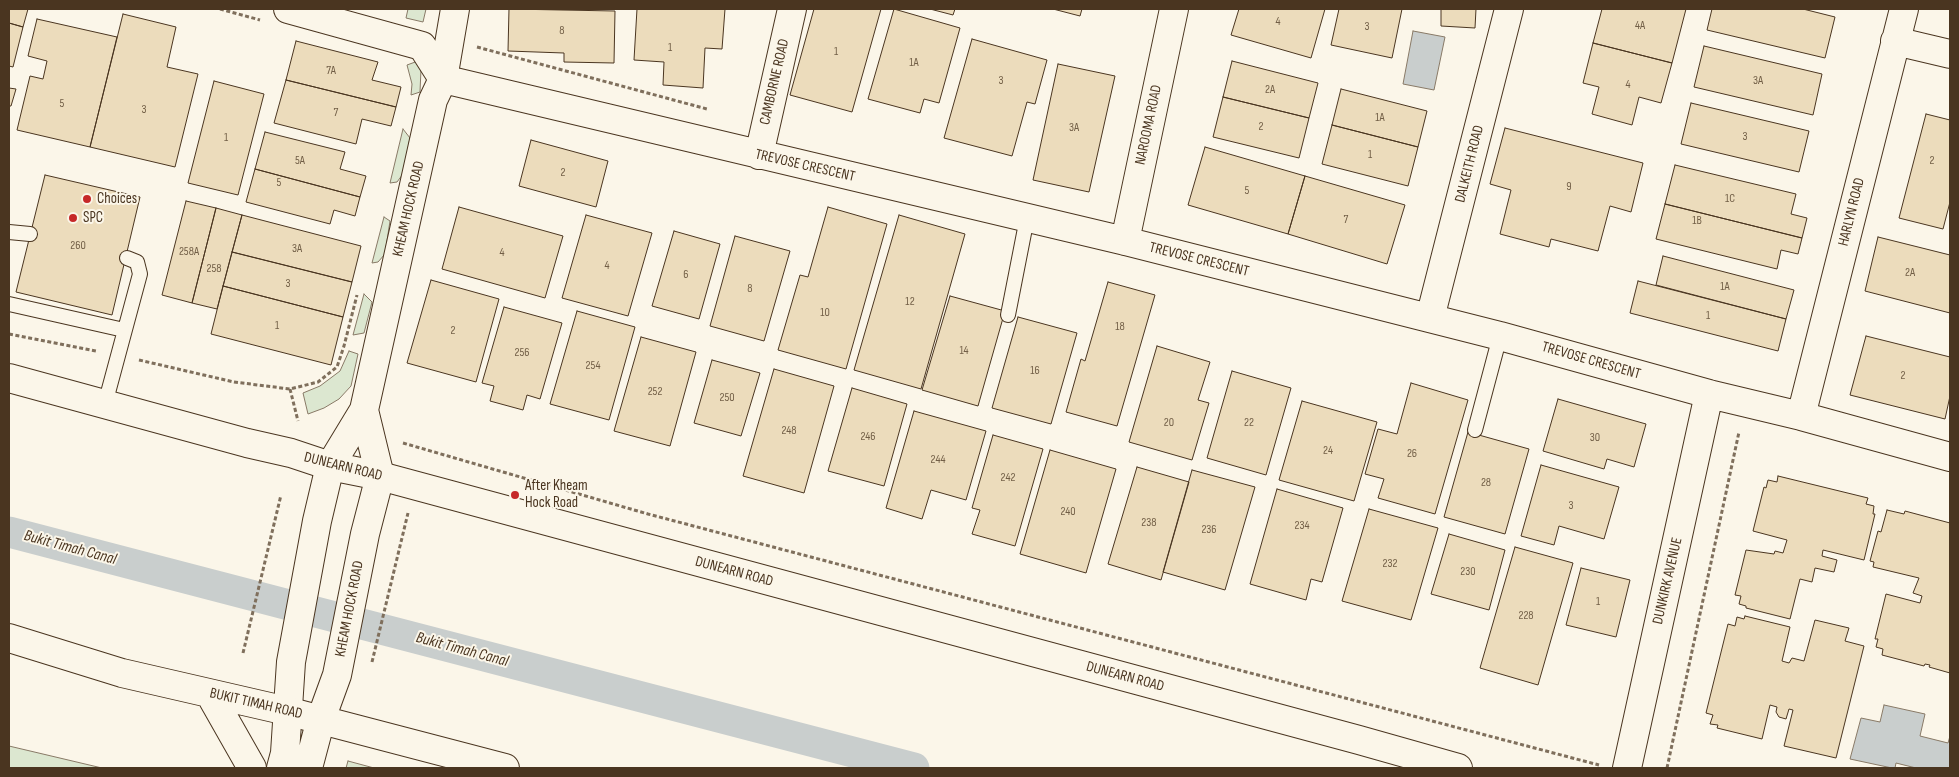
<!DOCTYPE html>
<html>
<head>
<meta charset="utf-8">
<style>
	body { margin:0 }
	#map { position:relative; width:1959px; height:777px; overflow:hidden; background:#fbf6e9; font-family:"Sofia Sans Condensed",sans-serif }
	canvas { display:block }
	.frame { position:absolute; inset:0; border:10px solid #4a3520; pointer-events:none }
</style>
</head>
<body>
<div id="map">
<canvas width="1959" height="777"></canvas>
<div class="frame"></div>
</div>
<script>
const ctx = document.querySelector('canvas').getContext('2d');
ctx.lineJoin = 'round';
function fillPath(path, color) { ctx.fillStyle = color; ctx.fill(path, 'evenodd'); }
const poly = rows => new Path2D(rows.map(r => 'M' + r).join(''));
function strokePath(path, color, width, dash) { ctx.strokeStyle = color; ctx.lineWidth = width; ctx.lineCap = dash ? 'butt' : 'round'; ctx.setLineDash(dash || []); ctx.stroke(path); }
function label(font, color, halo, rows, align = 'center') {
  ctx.font = font + ' "Sofia Sans Condensed",sans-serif'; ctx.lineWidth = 4; ctx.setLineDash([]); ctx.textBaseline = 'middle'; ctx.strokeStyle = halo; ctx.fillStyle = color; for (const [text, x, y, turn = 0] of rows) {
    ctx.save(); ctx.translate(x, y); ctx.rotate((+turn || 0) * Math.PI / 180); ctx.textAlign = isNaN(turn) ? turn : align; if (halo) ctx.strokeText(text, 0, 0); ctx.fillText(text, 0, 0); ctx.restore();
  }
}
const green = poly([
	[408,9,426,9,423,22,406,18,408,9],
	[418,61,421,69,420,92,411,95,412,84,407,65,418,61],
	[403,129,410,138,403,174,397,182,390,183,403,129],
	[384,217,390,221,385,254,378,262,372,263,384,217],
	[364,294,372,302,364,333,353,335,364,294],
	[349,351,358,354,351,386,339,399,324,408,308,414,303,393,320,386,340,371,349,351],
	[9,746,102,768,9,768,9,746],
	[348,761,374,768,346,768,348,761]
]);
const water = poly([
	[1413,31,1445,37,1434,90,1403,84,1413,31],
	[1884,705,1925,714,1920,736,1948,743,1950,736,1950,768,1916,768,1896,763,1895,768,1892,768,1850,759,1861,718,1880,722,1884,705]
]);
const canal = poly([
	[9,532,914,768]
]);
const building = poly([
	[9,9,28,9,23,27,9,23,9,9],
	[509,9,615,11,614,63,564,62,564,53,508,51,509,9],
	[637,9,725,9,722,49,705,48,703,88,663,85,664,62,634,60,637,9],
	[814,9,881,9,852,112,790,95,814,9],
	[894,9,960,28,939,103,924,99,920,113,868,99,894,9],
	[930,9,955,9,953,15,930,9],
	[1053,9,1082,9,1080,16,1053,9],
	[1239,9,1325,9,1311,58,1231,35,1239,9],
	[1339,9,1402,9,1392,58,1331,45,1339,9],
	[1441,9,1476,9,1475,28,1441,26,1441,9],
	[1602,9,1686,9,1672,63,1593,43,1602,9],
	[1712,9,1803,9,1835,17,1825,58,1707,30,1712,9],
	[123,14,176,27,167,67,198,74,175,167,90,147,123,14],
	[37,19,117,37,90,147,17,130,30,76,43,79,47,61,28,56,37,19],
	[9,23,23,27,13,67,9,66,9,23],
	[972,39,1047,60,1035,104,1027,102,1012,156,944,138,972,39],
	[296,41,378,62,372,80,401,87,396,107,286,80,296,41],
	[1593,43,1672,63,1661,103,1639,97,1632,125,1592,114,1599,87,1583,83,1593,43],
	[1704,46,1822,74,1813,115,1694,87,1704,46],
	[1232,61,1318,83,1309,118,1223,97,1232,61],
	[1058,64,1115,76,1089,192,1033,180,1058,64],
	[286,80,396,107,391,126,362,119,356,144,274,123,286,80],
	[214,81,264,94,238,195,188,183,214,81],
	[9,88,16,89,11,106,9,106,9,88],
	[1341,89,1427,111,1418,147,1332,125,1341,89],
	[1223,97,1309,118,1299,158,1213,137,1223,97],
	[1691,103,1809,131,1799,172,1681,144,1691,103],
	[1926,114,1950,120,1950,202,1943,229,1899,218,1926,114],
	[1332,125,1418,147,1408,186,1322,164,1332,125],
	[1505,128,1643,163,1631,212,1610,206,1598,251,1551,239,1549,247,1500,234,1511,190,1490,184,1505,128],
	[265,132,345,152,340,169,366,176,360,197,255,169,265,132],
	[531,140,608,161,596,207,519,186,531,140],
	[1205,147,1305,176,1288,234,1188,205,1205,147],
	[1675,165,1796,194,1791,214,1807,218,1802,238,1665,204,1675,165],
	[255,169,360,197,355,216,334,210,330,224,246,202,255,169],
	[45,175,140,197,112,315,16,292,45,175],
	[1305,176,1405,205,1387,264,1288,234,1305,176],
	[186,201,216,208,192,303,162,295,186,201],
	[1665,204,1802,238,1798,254,1781,250,1777,269,1656,239,1665,204],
	[459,207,563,236,545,298,442,269,459,207],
	[828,207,887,224,846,369,778,350,800,275,808,277,828,207],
	[216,208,242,215,217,309,192,303,216,208],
	[242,215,361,246,352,282,232,252,242,215],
	[586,215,652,233,628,316,562,298,586,215],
	[899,215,965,234,921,389,854,370,899,215],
	[674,231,720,244,699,319,652,306,674,231],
	[735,236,790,251,764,341,710,326,735,236],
	[1878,237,1950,255,1950,313,1865,291,1878,237],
	[232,252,352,282,343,317,223,286,232,252],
	[1663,256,1794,290,1786,319,1656,285,1663,256],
	[431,280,499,299,476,382,407,363,431,280],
	[1638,281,1786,319,1778,351,1630,313,1638,281],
	[1108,282,1155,295,1117,426,1066,412,1081,359,1085,361,1108,282],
	[223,286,343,317,331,365,211,334,223,286],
	[950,296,1005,311,978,406,922,390,950,296],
	[504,307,562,323,540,399,527,395,523,410,490,401,494,386,482,383,504,307],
	[577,311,635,327,609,420,550,404,577,311],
	[1018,317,1077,333,1051,424,992,408,1018,317],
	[1866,336,1950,357,1950,396,1945,419,1850,395,1866,336],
	[641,337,696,352,670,446,614,431,641,337],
	[1157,346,1210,362,1198,400,1209,403,1192,460,1129,442,1157,346],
	[712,360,760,373,741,436,694,423,712,360],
	[774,369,834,386,804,493,743,476,774,369],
	[1232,371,1291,388,1266,475,1207,458,1232,371],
	[1411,383,1468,400,1435,514,1378,498,1384,479,1365,474,1378,429,1397,434,1411,383],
	[852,388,907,404,884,486,828,471,852,388],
	[1558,399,1646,424,1634,467,1607,459,1604,469,1543,451,1558,399],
	[1302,401,1377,422,1354,501,1279,480,1302,401],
	[914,411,986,431,966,500,931,490,922,519,886,508,914,411],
	[1468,432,1529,449,1505,534,1444,517,1468,432],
	[993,435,1043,449,1015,546,972,534,980,510,972,508,993,435],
	[1050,450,1116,469,1086,573,1020,554,1050,450],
	[1541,465,1619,487,1604,539,1559,526,1554,545,1521,536,1541,465],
	[1137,467,1189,482,1161,580,1108,564,1137,467],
	[1192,470,1255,487,1225,590,1163,572,1192,470],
	[1778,476,1868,498,1866,504,1874,506,1873,514,1875,514,1864,560,1823,550,1822,556,1837,560,1834,572,1815,568,1812,582,1800,579,1790,619,1746,608,1746,606,1739,604,1741,596,1735,595,1746,550,1774,554,1775,551,1783,553,1787,540,1753,531,1764,487,1766,488,1768,480,1777,482,1778,476],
	[1277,489,1343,508,1322,582,1311,579,1306,600,1250,584,1277,489],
	[1369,509,1438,528,1411,620,1342,601,1369,509],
	[1887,510,1904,514,1905,511,1950,523,1950,673,1929,667,1930,665,1925,664,1924,666,1882,655,1883,649,1876,647,1878,639,1875,639,1886,594,1920,603,1922,596,1913,593,1919,578,1873,567,1874,562,1870,561,1878,531,1881,532,1887,510],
	[1449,534,1505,550,1489,610,1431,594,1449,534],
	[1515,547,1573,563,1538,685,1480,668,1515,547],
	[1581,568,1630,580,1616,637,1566,625,1581,568],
	[1745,616,1790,627,1782,661,1789,663,1792,658,1804,661,1815,620,1849,628,1845,641,1864,646,1836,758,1784,746,1793,710,1789,709,1786,719,1779,717,1776,712,1777,707,1770,705,1762,739,1717,728,1718,725,1710,724,1713,715,1706,713,1728,624,1735,626,1737,617,1744,619,1745,616]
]);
const path = poly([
	[220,9,260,20],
	[477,47,707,109],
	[9,334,96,351],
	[139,360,234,382,290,389,318,382,337,367,344,346,357,295],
	[290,389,298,421],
	[403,443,648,514,1599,765],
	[243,653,281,495],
	[372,662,408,513],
	[1667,768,1739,432]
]);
const lane = poly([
	[9,232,30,234],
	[9,304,124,330],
	[1008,315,1027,218],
	[105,404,140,274,137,262,127,258],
	[1475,430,1500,336]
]);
const street = poly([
	[288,9,422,46,443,79],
	[1895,41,1950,54],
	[443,79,1125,241,1500,336,1709,394,1801,416,1950,457],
	[759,155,792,9],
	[1125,241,1174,9],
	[1430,318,1509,9],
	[1801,416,1904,9],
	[281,768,285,753,291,662,317,521,330,466,364,410,433,100,443,79,455,9],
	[308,768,321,719,337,675,365,534,380,476,364,410],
	[1627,768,1709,394]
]);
const highway = poly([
	[9,378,247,443,291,453,330,466,380,476,1359,740,1458,768],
	[9,638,122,673,287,711,505,768],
	[210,694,252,768]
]);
const markers = [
	[87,199,5,"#c62828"],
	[73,218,5,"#c62828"],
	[515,495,5,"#c62828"]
];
const numberNames = [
	["4",1278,22],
	["4A",1640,26],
	["3",1367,27],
	["8",562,31],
	["1",670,48],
	["1",836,52],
	["1A",914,63],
	["7A",331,71],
	["3",1001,81],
	["3A",1758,81],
	["4",1628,85],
	["2A",1270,90],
	["5",62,104],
	["3",144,110],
	["7",336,113],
	["1A",1380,118],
	["2",1261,127],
	["3A",1074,128],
	["3",1745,137],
	["1",226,138],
	["1",1370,155],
	["5A",300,161],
	["2",1932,161],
	["2",563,173],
	["5",279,183],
	["9",1569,187],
	["5",1247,191],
	["1C",1730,199],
	["7",1346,220],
	["1B",1697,221],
	["260",78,246],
	["3A",297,249],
	["258A",189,252],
	["4",502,253],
	["4",607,266],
	["258",214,269],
	["2A",1910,273],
	["6",686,275],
	["3",288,284],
	["1A",1725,287],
	["8",750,289],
	["12",910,302],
	["10",825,313],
	["1",1708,316],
	["1",277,326],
	["18",1120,327],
	["2",453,331],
	["14",964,351],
	["256",522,353],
	["254",593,366],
	["16",1035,371],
	["2",1903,376],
	["252",655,392],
	["250",727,398],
	["20",1169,423],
	["22",1249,423],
	["248",789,431],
	["246",868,437],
	["30",1595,438],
	["24",1328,451],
	["26",1412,454],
	["244",938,460],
	["242",1008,478],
	["28",1486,483],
	["3",1571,506],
	["240",1068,512],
	["238",1149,523],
	["234",1302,526],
	["236",1209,530],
	["232",1390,564],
	["230",1468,572],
	["1",1598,602],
	["228",1526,616]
];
const streetNames = [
	["CAMBORNE ROAD",775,82,-77],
	["NAROOMA ROAD",1149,125,-78],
	["DALKEITH ROAD",1470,164,-76],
	["TREVOSE CRESCENT",805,166,13],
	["KHEAM HOCK ROAD",409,209,-77],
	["HARLYN ROAD",1852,212,-76],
	["TREVOSE CRESCENT",1199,260,14],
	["TREVOSE CRESCENT",1591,361,16],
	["DUNEARN ROAD",343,467,14],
	["DUNEARN ROAD",734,572,15],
	["DUNKIRK AVENUE",1668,581,-77],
	["KHEAM HOCK ROAD",350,609,-79],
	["DUNEARN ROAD",1125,677,15],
	["BUKIT TIMAH ROAD",256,704,13]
];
const poiNames = [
	["Choices",97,199],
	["SPC",83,218],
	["After Kheam",525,486],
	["Hock Road",525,503]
];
const waterNames = [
	["Bukit Timah Canal",70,548,15],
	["Bukit Timah Canal",462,650,15]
];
fillPath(green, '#dce7d0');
strokePath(green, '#887966', 1);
fillPath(water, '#c9cecd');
strokePath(water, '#887966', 1);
strokePath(canal, '#c9cecd', 31);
fillPath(building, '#ecdcbc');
strokePath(building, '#4a3520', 1);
strokePath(lane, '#4a3520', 16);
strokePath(street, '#4a3520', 30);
strokePath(highway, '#4a3520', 30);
strokePath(path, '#7f6f5c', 3, [4, 2.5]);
strokePath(lane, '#fbf6e9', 14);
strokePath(street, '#fbf6e9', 28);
strokePath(highway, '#fbf6e9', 28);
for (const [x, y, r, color] of markers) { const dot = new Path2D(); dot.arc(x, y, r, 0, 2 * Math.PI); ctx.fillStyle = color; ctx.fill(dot); strokePath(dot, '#fbf6e9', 2); }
label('12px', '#725f47', null, numberNames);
label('15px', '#4a3520', '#fbf6e9', streetNames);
label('15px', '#4a3520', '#fbf6e9', poiNames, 'left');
label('italic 16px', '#4a3520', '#fbf6e9', waterNames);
</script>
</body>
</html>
